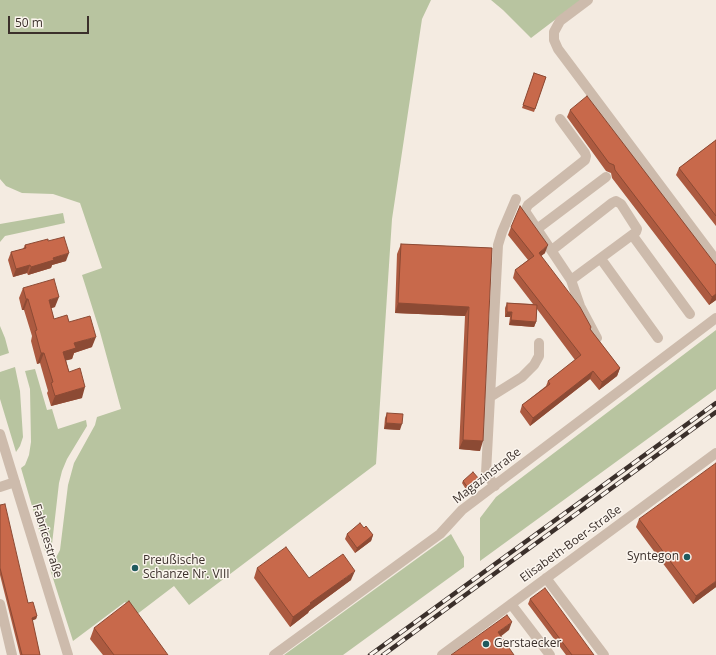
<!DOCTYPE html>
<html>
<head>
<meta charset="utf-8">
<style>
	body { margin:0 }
	#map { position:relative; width:716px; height:655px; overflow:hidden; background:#f4ebe1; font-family:"Open Sans",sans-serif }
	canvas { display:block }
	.scale { position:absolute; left:8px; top:16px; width:81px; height:18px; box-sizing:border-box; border:2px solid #3b302b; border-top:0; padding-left:5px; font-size:12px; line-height:14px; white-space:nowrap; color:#3b302b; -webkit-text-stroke:3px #fbf5ee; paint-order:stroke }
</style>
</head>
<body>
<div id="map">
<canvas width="716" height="655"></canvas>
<div class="scale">50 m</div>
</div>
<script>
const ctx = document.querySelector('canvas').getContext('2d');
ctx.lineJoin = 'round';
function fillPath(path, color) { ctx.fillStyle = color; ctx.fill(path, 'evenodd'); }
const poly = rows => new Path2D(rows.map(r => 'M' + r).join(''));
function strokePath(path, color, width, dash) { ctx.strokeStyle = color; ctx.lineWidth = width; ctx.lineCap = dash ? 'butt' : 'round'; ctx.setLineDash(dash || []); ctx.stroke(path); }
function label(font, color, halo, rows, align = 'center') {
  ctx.font = font + ' "Open Sans",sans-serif'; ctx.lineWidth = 3; ctx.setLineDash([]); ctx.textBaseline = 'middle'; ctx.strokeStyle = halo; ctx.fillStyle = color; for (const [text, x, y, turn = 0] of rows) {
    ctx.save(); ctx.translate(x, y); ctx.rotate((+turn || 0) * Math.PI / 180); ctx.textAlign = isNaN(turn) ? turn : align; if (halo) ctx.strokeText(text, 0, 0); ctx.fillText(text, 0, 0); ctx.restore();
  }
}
const green = poly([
	[0,0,431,0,422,19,392,219,376,464,189,605,174,586,136,615,125,602,73,641,50,569,60,550,68,485,74,463,95,425,97,417,121,409,100,332,82,275,102,268,80,203,53,194,22,193,6,186,0,179],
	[491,0,581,0,531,38,503,10],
	[63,213,65,223,5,236,0,242,0,224],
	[0,326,5,338,9,353,0,356],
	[716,330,716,389,480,561,480,518,496,497],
	[15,367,20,391,23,437,20,446,16,452,0,399,0,372],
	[35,369,47,410,52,409,58,429,86,420,87,426,67,459,62,471,59,483,52,544,49,550,45,551,21,468,25,465,29,455,31,442,30,389,25,371],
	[451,534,464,557,464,567,343,655,284,655]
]);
const minor = poly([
	[588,0,560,21,554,32,554,40,558,49,716,260],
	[560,119,585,153,586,156,585,160,528,205,525,211,571,280,580,306,597,338],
	[537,229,606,177],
	[633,236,690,314],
	[552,250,612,203,616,201,621,204,637,229,636,232,571,280],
	[601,259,658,338],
	[490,397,522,377,534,365,539,356,539,343],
	[0,434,68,655],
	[495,486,486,473,498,245,502,232,516,199],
	[0,487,15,482],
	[546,578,604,655],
	[0,604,12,655],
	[511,604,550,655],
	[274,655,440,534,462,510,716,318],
	[442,655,716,453]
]);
const rail = poly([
	[370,655,716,403],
	[383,655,716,412]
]);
const wall = poly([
	[534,73,546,77,534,112,522,108],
	[570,110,716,265,716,300,709,305,612,178,611,173,606,171,567,117],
	[716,140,716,226,676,175,679,168],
	[511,227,545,253,541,256,591,327,590,329,620,368,617,376,599,390,590,379,530,426,520,412,522,405,546,386,548,381,575,360,537,309,536,322,534,327,509,325,510,317,505,317,505,308,507,303,533,304,513,278,515,270,528,260,508,235],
	[48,241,66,261,52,265,51,268,28,275,27,273,13,277,8,260,11,252,23,249,25,245],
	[401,244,492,248,480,451,459,449,465,316,395,313,397,254],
	[23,288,55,307,51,308,54,319,69,322,92,347,74,353,72,359,66,360,69,372,82,398,51,406,47,393,48,391,40,363,37,364,31,341,32,336,24,310,22,310,19,298],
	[387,413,400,430,384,429,385,418],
	[479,479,478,482,467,491,462,483,463,481],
	[0,505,28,603,37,616,36,619,32,620,40,655,20,655,0,575],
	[639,519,716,587,693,604,636,527],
	[364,528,373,535,371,541,355,553,345,539,347,534],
	[257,568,309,578,351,580,309,611,308,613,290,627,254,578],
	[530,599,594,655,566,655,528,604],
	[94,628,168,655,103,655,90,639]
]);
const shadedWall = poly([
	[548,245,545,253,536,260,539,253],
	[69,253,66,261,52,265,51,268,28,275,31,267,53,258],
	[30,265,27,273,13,277,16,269],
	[716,294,716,300,709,305,712,297],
	[59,297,55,307,45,310,49,300],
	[26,299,28,299,24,310,22,310],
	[398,303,469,307,465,316,395,313],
	[507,312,512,312,510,317,505,317],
	[511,320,536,322,534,327,509,325],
	[96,337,92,347,74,353,72,359,60,362,63,352,74,343],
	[41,353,44,353,40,363,37,364],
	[620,368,617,376,599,390,602,382],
	[593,371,590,379,530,426,533,418],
	[85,387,82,398,51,406,55,396],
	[386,423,402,424,400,430,384,429],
	[463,440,483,441,480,451,459,449],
	[479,479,478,482,467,491,468,488],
	[373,535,371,541,355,553,357,548],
	[355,571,351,580,309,611,308,613,290,627,293,617,310,603],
	[716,581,716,587,693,604,696,596],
	[37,616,36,619,31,621,32,618],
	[512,622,509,630,495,641,498,632]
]);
const building = poly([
	[534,73,546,77,535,109,523,105,534,73],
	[587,96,716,265,716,294,712,297,615,170,614,165,609,163,570,110,587,96],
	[716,140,716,216,679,168,716,140],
	[520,206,548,245,539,253,580,307,591,327,590,329,620,368,602,382,593,371,533,418,522,405,550,384,548,381,581,355,515,270,534,256,511,227,520,206],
	[64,237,69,253,53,258,54,260,31,267,30,265,16,269,11,252,26,248,25,245,48,239,48,241,64,237],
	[401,244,492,248,483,441,463,440,469,307,398,303,401,244],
	[54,279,59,297,49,300,54,319,67,315,69,322,90,316,96,337,74,343,76,348,63,352,69,372,80,368,85,387,55,396,51,383,53,382,44,353,41,353,35,331,37,330,28,299,26,299,23,288,54,279],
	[507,303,537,305,536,322,511,320,512,312,507,312,507,303],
	[387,413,403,414,402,424,386,423,387,413],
	[716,463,716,581,696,596,639,519,716,463],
	[473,472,479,479,468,488,463,481,473,472],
	[5,504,28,603,33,602,37,616,32,618,40,655,22,655,0,568,0,505,5,504],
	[360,523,364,528,366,526,373,535,357,548,347,534,360,523],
	[286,547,309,578,343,554,355,571,310,603,311,604,293,617,257,568,286,547],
	[545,588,594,655,572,655,530,599,545,588],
	[129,601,168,655,114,655,94,628,129,601],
	[507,615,512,622,498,632,514,655,451,655,507,615]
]);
const markers = [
	[687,557,4,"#1f5a5e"],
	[135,568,4,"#1f5a5e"],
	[486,644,4,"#1f5a5e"]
];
const streetNames = [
	["Magazinstraße",487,476,-38],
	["Fabricestraße",47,541,73],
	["Elisabeth-Boer-Straße",571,544,-36]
];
const poiNames = [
	["Syntegon",679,557,"right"],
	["Preußische",143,561],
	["Schanze Nr. VIII",143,575],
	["Gerstaecker",494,644]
];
fillPath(green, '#b8c4a0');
strokePath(minor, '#cdbbac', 10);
strokePath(rail, '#3b302b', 4.5);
strokePath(rail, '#fbf5ee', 3, [9]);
fillPath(wall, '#ac5a40');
fillPath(shadedWall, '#8c4a34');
fillPath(building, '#c8694b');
strokePath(building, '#8c4a34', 1);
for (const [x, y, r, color] of markers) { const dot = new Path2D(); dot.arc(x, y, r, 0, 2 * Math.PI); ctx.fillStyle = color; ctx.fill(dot); strokePath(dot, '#fbf5ee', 1.5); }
label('12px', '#3b302b', '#fbf5ee', streetNames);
label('12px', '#3b302b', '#fbf5ee', poiNames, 'left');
</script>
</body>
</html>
